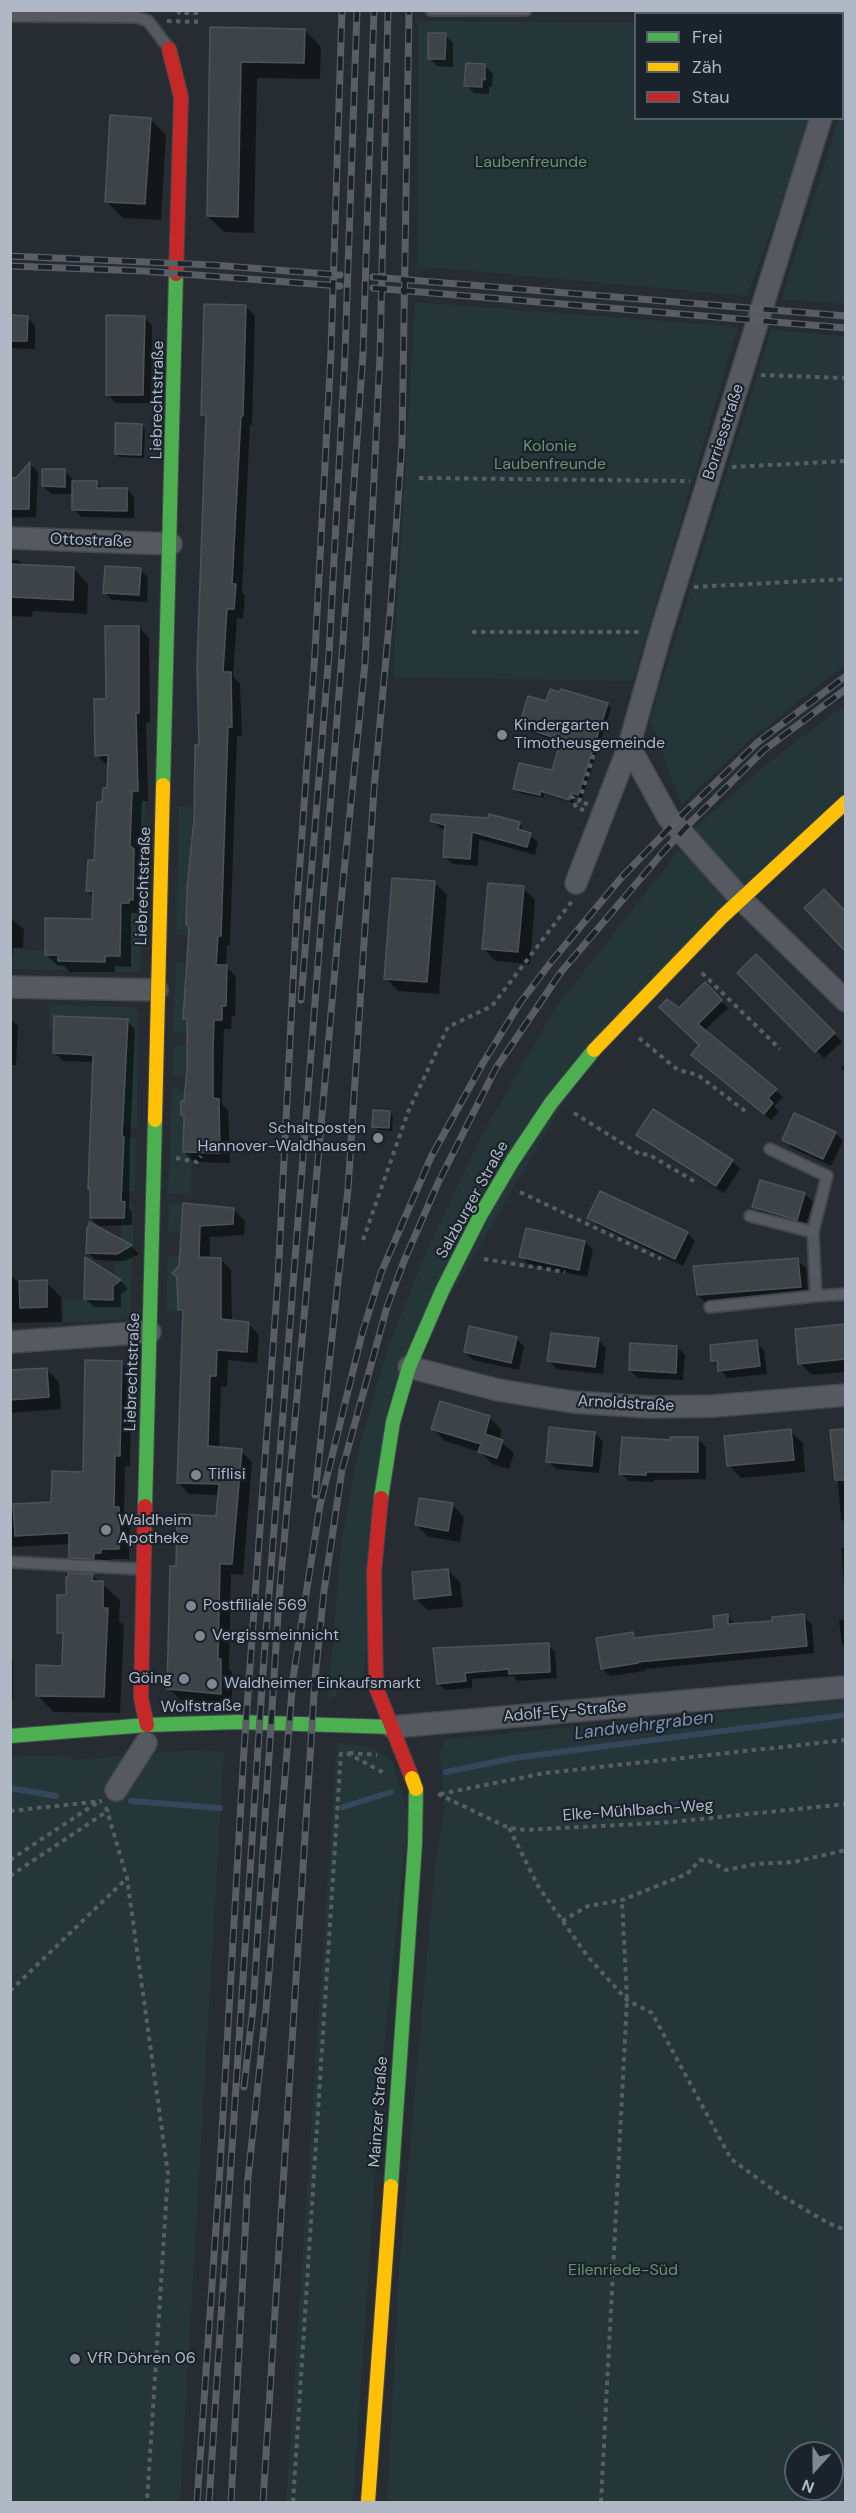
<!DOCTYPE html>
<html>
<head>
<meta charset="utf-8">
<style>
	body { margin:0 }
	#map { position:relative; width:856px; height:2513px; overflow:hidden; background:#262c32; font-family:"DM Sans",sans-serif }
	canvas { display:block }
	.frame { position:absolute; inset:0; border:12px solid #afb8c4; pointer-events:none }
	.legend { position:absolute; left:634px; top:12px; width:210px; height:108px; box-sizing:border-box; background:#1a222c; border:2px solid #565e69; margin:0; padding:8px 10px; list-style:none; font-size:18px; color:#afb8c4 }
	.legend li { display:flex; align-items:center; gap:12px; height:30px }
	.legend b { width:30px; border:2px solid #565e69 }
	.north { position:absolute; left:784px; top:2441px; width:60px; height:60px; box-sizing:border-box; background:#1a222c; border:2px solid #565e69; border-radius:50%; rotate:201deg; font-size:16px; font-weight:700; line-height:24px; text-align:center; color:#afb8c4 }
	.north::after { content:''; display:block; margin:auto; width:21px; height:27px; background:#7f8791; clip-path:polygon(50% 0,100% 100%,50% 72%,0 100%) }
</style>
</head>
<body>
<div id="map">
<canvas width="856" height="2513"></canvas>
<div class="frame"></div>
<ul class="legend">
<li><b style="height:8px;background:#4caf50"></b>Frei</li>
<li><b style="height:8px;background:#ffc107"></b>Zäh</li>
<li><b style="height:8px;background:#c62828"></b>Stau</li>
</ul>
<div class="north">N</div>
</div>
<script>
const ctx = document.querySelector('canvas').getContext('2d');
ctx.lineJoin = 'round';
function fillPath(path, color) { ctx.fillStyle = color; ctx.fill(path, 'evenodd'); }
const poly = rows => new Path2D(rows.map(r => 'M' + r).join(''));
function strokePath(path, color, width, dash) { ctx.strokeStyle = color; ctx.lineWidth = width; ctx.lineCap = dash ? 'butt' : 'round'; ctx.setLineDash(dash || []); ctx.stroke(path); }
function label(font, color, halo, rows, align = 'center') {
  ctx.font = font + ' "DM Sans",sans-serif'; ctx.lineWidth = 4.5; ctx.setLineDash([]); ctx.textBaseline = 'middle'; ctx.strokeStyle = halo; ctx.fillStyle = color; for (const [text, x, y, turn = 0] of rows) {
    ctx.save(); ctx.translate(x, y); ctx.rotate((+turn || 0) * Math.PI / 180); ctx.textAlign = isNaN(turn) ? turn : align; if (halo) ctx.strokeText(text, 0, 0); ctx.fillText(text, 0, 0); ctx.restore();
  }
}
const green = poly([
	[418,21,635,22,636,118,814,119,747,296,417,266],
	[845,98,845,304,781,299,839,119,842,118],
	[415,302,738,327,633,681,393,677],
	[771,330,845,336,845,665,753,737,681,804,650,720],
	[845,705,845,802,594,1050,409,1367,362,1681,328,1700,341,1544,357,1456,387,1350,427,1250,483,1133,554,1010,702,821,772,760],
	[138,779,146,779,140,970,135,972,12,969,13,949,45,950,45,955,58,955,58,961,104,962,105,956,120,956,121,911,129,911,129,900,133,900,130,846,132,791,137,791],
	[179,806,193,807,192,827,195,827,195,853,190,853,189,916,186,919,188,935,176,935],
	[176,963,185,963,184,980,189,981,188,1002,183,1002,183,1018,187,1019,187,1032,173,1032],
	[50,1005,133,1007,138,1010,137,1127,113,1126,124,1063,127,1062,127,1043,132,1042,132,1032,54,1017,54,1029,49,1029],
	[186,1044,185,1076,172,1076,173,1047],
	[172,1089,185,1090,185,1101,181,1101,181,1115,184,1116,183,1152,192,1153,191,1195,168,1194],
	[124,1137,136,1137,135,1191,122,1191],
	[125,1204,134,1204,131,1316,126,1319,64,1323,63,1299,113,1300,113,1286,116,1284,114,1262,120,1263,121,1218,124,1217],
	[169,1204,182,1204,181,1233,168,1232],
	[168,1256,180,1256,176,1298,178,1299,178,1311,166,1311],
	[845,1700,845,2502,387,2502,399,2268,435,1865,445,1808,440,1757,443,1744,446,1739],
	[796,2453,832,2453,832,2489,796,2489],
	[337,1743,373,1747,392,1761,407,1810,407,1831,384,2046,353,2502,286,2502],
	[191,1750,224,1752,180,2502,11,2502,11,1755,68,1756,76,1760]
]);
const shadow = poly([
	[211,29,304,30,321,47,320,79,257,78,254,233,224,232,208,216],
	[445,35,453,43,453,67,437,66,429,58],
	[10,38,12,40,11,95,10,95],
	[485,66,493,74,492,87,489,87,489,94,474,93,466,85],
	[150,119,166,135,161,220,123,218,106,201],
	[245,306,255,316,252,425,250,425,242,592,245,596,243,619,237,618,233,676,240,684,242,736,237,736,230,945,227,945,226,966,236,977,235,1016,232,1015,231,1029,224,1029,223,1060,222,1104,228,1110,230,1163,194,1162,184,1152,186,1118,182,1115,186,1102,188,1069,189,1022,184,1018,201,747,207,419,202,414],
	[10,317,27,317,35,326,35,349,10,348],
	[144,317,152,325,151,403,116,403,108,394],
	[141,425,145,429,144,458,120,457,116,454],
	[30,464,38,472,36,517,10,518,10,479,17,479],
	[64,471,73,479,73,482,97,482,103,489,127,489,134,497,134,518,81,517,74,509,74,494,51,494,43,486],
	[10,560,18,560,24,566,74,569,88,584,87,614,33,611,32,617,10,616],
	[140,570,148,578,147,602,112,600,104,592],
	[139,627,149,638,150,723,146,723,148,801,142,801,140,858,144,862,143,910,140,910,140,913,131,913,131,967,115,966,115,972,70,972,64,966,57,965,46,955,94,920,94,897,87,890,108,789,108,766,97,755,107,700],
	[607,704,611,709,582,799,575,796,573,803,544,794,544,798,519,793,515,788,553,772,562,743,525,730,520,726],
	[432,820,519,823,526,833,538,842,535,855,479,839,478,866,453,864,444,856,446,830,440,828],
	[434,882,447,895,439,994,398,991,386,978],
	[523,888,535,900,530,964,496,961,483,948],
	[10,918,24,929,23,948,13,948,12,963,10,963],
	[756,956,842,1042,824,1058,739,973],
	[705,984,728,1008,704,1031,783,1097,774,1106,779,1111,771,1120,700,1062,701,1045,679,1010],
	[10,1019,18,1026,16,1065,10,1065],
	[127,1021,135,1029,130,1145,129,1208,132,1211,132,1225,99,1226,91,1218,94,1062,63,1061,55,1053],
	[846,1063,846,1073,841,1068],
	[389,1112,393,1116,392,1131,378,1130,374,1126],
	[835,1133,843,1141,831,1166,792,1148,783,1139],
	[638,1134,732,1161,740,1169,724,1193,646,1143],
	[805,1194,813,1202,805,1227,762,1215,754,1206],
	[184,1205,233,1209,245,1221,244,1235,210,1237,210,1259,220,1259,231,1270,232,1322,248,1323,259,1335,257,1363,228,1360,227,1387,221,1386,219,1449,241,1451,252,1462,243,1575,231,1574,229,1669,232,1672,232,1704,180,1700,169,1688,177,1567,217,1518,219,1495,189,1494,178,1482,184,1314,179,1309],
	[589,1217,687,1233,695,1241,683,1266,597,1225],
	[91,1225,131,1246,139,1254,125,1261,96,1260,87,1252],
	[585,1242,593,1250,587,1277,529,1265,521,1256],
	[86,1259,121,1281,128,1289,121,1294,121,1307,94,1307,86,1299],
	[797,1260,806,1268,808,1295,706,1303,698,1295],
	[10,1275,18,1282,46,1282,61,1297,62,1322,10,1323],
	[846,1325,846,1372,812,1375,800,1363],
	[516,1338,524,1347,519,1370,473,1360,465,1352],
	[598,1340,606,1348,603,1374,557,1369,549,1361],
	[756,1342,764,1350,767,1374,727,1378,713,1361],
	[677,1347,685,1355,683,1380,638,1378,630,1370],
	[121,1363,132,1373,130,1466,125,1466,124,1514,130,1519,129,1559,111,1559,111,1563,81,1568,70,1557,70,1544,10,1547,10,1505,53,1504,84,1473],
	[46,1369,59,1382,61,1409,10,1413,10,1372],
	[441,1403,490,1418,502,1430,499,1440,514,1453,509,1469,492,1464,480,1452,445,1441,433,1429],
	[790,1431,803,1443,805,1472,741,1478,729,1465],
	[846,1431,846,1524,841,1519,836,1458],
	[594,1433,603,1441,599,1473,556,1469,548,1461],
	[698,1439,706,1447,706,1479,654,1480,654,1482,629,1481,621,1473,672,1442],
	[452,1504,464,1517,460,1542,429,1537,416,1525],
	[841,1548,846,1548,846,1589,844,1587],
	[448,1570,460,1583,463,1607,428,1610,415,1598],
	[92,1575,120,1600,119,1621,124,1626,120,1713,54,1712,37,1695,64,1667,64,1638,58,1632,67,1597],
	[727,1616,735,1624,774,1622,803,1616,812,1624,814,1653,645,1669,645,1671,610,1676,602,1668,633,1634,637,1639,715,1631],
	[846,1619,846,1648,842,1645,839,1620],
	[548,1645,555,1652,557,1678,518,1681,513,1676,472,1679,472,1688,445,1690,438,1683,435,1649],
	[10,1658,13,1660,13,1700,10,1700]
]);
const stream = poly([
	[446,1772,514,1758,846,1715],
	[10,1788,56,1796],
	[131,1801,220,1808],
	[343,1807,391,1792]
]);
const building = poly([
	[210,27,305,29,304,63,241,62,238,217,207,216,210,27],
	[428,33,446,33,445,59,428,59,428,33],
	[466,63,485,64,485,80,482,79,482,87,464,86,466,63],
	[110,115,151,118,145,204,105,202,110,115],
	[204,304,246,305,243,416,241,416,232,584,236,584,234,609,227,609,223,672,231,672,232,727,228,727,221,936,218,936,216,965,227,965,226,1006,222,1006,222,1020,214,1020,213,1050,213,1098,219,1099,220,1153,183,1152,184,1116,181,1115,181,1101,184,1101,187,1069,187,1019,183,1019,189,927,186,925,187,888,194,820,195,745,199,745,197,665,206,415,201,415,204,304],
	[10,315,28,316,27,341,10,341,10,315],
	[106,315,145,316,143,395,106,395,106,315],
	[115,423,142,424,141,455,115,454,115,423],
	[30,462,29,509,10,509,10,478,16,478,30,462],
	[42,469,65,469,65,487,42,486,42,469],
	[72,481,97,481,97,488,127,488,127,511,72,510,72,481],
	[10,564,74,567,73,600,10,597,10,564],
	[105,566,141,568,139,595,103,593,105,566],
	[105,626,139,626,139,713,136,713,138,791,132,791,130,846,134,849,133,900,129,900,129,903,121,903,120,956,105,956,105,962,58,961,58,955,45,955,45,918,92,919,93,891,86,891,88,860,94,860,97,802,102,802,103,788,107,788,108,755,95,756,94,699,106,699,105,626],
	[550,689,559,692,561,689,608,703,578,795,571,793,569,800,540,791,540,795,513,789,519,763,552,770,561,740,519,726,528,696,546,701,550,689],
	[432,814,488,818,489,814,520,822,518,829,531,833,527,847,472,832,470,859,443,857,445,825,430,821,432,814],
	[392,878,435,881,427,982,384,979,392,878],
	[488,883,524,886,518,952,482,949,488,883],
	[824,889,846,912,846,952,804,908,824,889],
	[756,954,835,1033,815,1052,737,973,756,954],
	[705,982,722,1000,698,1024,777,1089,768,1098,773,1103,764,1114,691,1055,699,1045,659,1007,667,999,679,1008,705,982],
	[54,1016,128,1019,122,1137,124,1137,121,1201,125,1202,124,1218,90,1218,90,1189,88,1189,93,1055,53,1053,54,1016],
	[653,1109,733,1160,716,1186,636,1135,653,1109],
	[373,1110,390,1111,389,1128,372,1127,373,1110],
	[794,1113,836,1132,823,1159,782,1140,794,1113],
	[760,1180,805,1193,797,1220,752,1207,760,1180],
	[600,1191,688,1232,675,1259,587,1218,600,1191],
	[183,1203,234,1208,233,1224,200,1226,199,1257,221,1258,221,1319,249,1322,247,1352,217,1350,216,1376,210,1376,208,1446,242,1449,232,1564,220,1564,218,1659,221,1659,221,1694,167,1689,170,1566,176,1566,177,1514,216,1516,219,1484,177,1483,183,1310,178,1310,177,1277,172,1273,179,1266,183,1203],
	[89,1222,132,1245,117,1254,86,1253,87,1227,89,1227,89,1222],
	[526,1228,585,1241,579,1270,519,1257,526,1228],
	[85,1257,121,1280,113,1286,113,1300,84,1299,85,1257],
	[798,1258,801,1287,697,1295,693,1266,798,1258],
	[47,1280,47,1307,20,1308,19,1281,47,1280],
	[846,1324,846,1359,798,1364,795,1329,846,1324],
	[469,1326,517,1337,511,1363,464,1352,469,1326],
	[551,1333,599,1338,595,1367,547,1361,551,1333],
	[757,1340,760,1366,718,1371,717,1361,711,1361,710,1345,757,1340],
	[630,1343,677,1346,676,1373,629,1370,630,1343],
	[85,1360,122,1361,120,1456,115,1456,114,1507,119,1507,119,1549,101,1549,101,1553,94,1553,94,1559,69,1558,69,1533,15,1536,13,1504,51,1502,52,1471,83,1472,85,1360],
	[47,1368,49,1397,10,1400,10,1370,47,1368],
	[440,1401,490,1416,485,1434,503,1440,497,1458,478,1452,481,1444,431,1429,440,1401],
	[549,1427,595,1432,592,1466,546,1462,549,1427],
	[791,1429,794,1460,727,1466,724,1436,791,1429],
	[846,1429,846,1480,835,1480,830,1430,846,1429],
	[622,1437,671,1440,670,1437,698,1437,698,1472,646,1472,646,1475,619,1474,622,1437],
	[419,1498,453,1503,448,1531,415,1525,419,1498],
	[448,1569,451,1595,414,1599,412,1572,448,1569],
	[68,1573,93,1574,92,1581,103,1581,103,1608,108,1608,104,1697,36,1696,36,1665,62,1666,63,1633,57,1633,57,1595,66,1595,66,1577,68,1577,68,1573],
	[728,1614,728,1624,772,1621,772,1617,804,1614,807,1646,638,1662,638,1663,601,1669,596,1638,633,1632,634,1638,714,1629,713,1616,728,1614],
	[549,1643,550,1672,509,1674,509,1669,465,1673,466,1681,437,1684,433,1648,549,1643]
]);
const path = poly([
	[167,21,196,22,196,13,179,13,179,10],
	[761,375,846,378],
	[732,467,846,461],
	[419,478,690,481],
	[694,587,846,579],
	[472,632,643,632],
	[570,796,573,798,576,808,584,810],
	[588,804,579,802,597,744],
	[702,973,780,1049],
	[639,1038,678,1070,698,1075,745,1111],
	[574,1113,641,1155,648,1154,697,1183],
	[176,1158,197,1162,201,1156],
	[520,1192,661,1259],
	[363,1240,408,1112,448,1027,492,1006,572,901],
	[484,1259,565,1272],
	[347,1753,384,1773],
	[349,1753,377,1755],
	[438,1794,509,1828,526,1830,672,1822,846,1804],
	[440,1794,545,1773,846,1740],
	[106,1807,127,1878,168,2174,147,2502],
	[10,1811,102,1801],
	[509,1828,538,1886,588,1957,627,2000,652,2013,731,2159,779,2194,828,2223,846,2230],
	[10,1860,98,1802],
	[10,1876,109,1810],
	[562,1921,588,1906,622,1900,687,1874,700,1860,709,1861,726,1870,756,1864,794,1862,846,1850],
	[10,1991,127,1878],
	[293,2502,341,1752],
	[601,2502,627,2000,622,1900]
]);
const lane = poly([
	[431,10,526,10],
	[681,10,707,14],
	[10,16,136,17,148,21,168,47],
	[770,1149,827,1176,813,1232,816,1296,846,1294],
	[750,1216,813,1232],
	[710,1307,816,1296],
	[10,1562,140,1569]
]);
const street = poly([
	[842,50,846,40],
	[10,538,171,544],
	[629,746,668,817,741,899,846,1001],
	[576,883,629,746,661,632,821,118],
	[10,987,157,990],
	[10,1342,150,1332],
	[409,1367,498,1390,573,1402,649,1407,714,1406,846,1395],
	[392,1727,846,1687],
	[116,1790,146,1743]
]);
const fast = poly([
	[163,785,176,274],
	[381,1498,393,1422,409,1367,442,1291,480,1216,513,1160,551,1103,594,1050],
	[145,1506,155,1120],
	[10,1736,147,1725,238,1722,392,1727],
	[391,2186,415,1844,416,1789]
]);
const slow = poly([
	[594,1050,722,917,846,802],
	[155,1120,163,785],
	[368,2502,391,2186]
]);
const jam = poly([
	[169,49,181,97,176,274],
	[381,1498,374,1572,376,1687,412,1778],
	[145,1506,141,1698,147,1725]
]);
const rail = poly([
	[10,256,212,265,340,275],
	[10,266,143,271,340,286],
	[373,277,846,316],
	[373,288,846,328],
	[301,1000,329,654,345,354,357,10],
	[315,1495,348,1189,374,789,391,603,402,442,409,10],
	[244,2087,253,2008,279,1599,340,912,365,663,380,356,388,10],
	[197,2502,219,2184,244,1750,278,1278,297,904,315,652,331,352,342,10],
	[209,2502,263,1671,342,655,363,353,374,10],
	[231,2502,248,2178,266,2009,293,1678,320,1505,362,1334,381,1273,431,1157,483,1063,520,1003,551,962,621,878,685,812,758,742,846,676],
	[263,2502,315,1678,324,1591,342,1470,387,1307,404,1261,438,1183,496,1068,561,972,664,851,693,820,764,750,846,689]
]);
const slowBridge = poly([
	[412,1778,416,1789]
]);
const markers = [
	[502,735,6,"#7f8791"],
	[378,1138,6,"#7f8791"],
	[196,1475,6,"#7f8791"],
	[106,1530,6,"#7f8791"],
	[191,1606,6,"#7f8791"],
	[200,1636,6,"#7f8791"],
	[184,1679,6,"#7f8791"],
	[212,1684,6,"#7f8791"],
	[75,2359,6,"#7f8791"]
];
const parkNames = [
	["Laubenfreunde",531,163],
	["Kolonie",550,447],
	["Laubenfreunde",550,465],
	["Eilenriede-Süd",623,2271]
];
const streetNames = [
	["Liebrechtstraße",158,400,-89],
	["Borriesstraße",724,432,-72],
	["Ottostraße",91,541,2],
	["Liebrechtstraße",144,886,-88],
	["Salzburger Straße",473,1200,-61],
	["Liebrechtstraße",133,1372,-88],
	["Arnoldstraße",626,1404,3],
	["Wolfstraße",201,1707,-1],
	["Adolf-Ey-Straße",565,1712,-5],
	["Elke-Mühlbach-Weg",638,1811,-4],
	["Mainzer Straße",379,2112,-86]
];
const poiNames = [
	["Kindergarten",514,726],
	["Timotheusgemeinde",514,744],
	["Schaltposten",366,1129,"right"],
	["Hannover-Waldhausen",366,1147,"right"],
	["Tiflisi",208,1475],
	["Waldheim",118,1521],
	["Apotheke",118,1539],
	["Postfiliale 569",203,1606],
	["Vergissmeinnicht",212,1636],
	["Göing",172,1679,"right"],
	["Waldheimer Einkaufsmarkt",224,1684],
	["VfR Döhren 06",87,2359]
];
const waterNames = [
	["Landwehrgraben",644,1726,-7]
];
fillPath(green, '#243638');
fillPath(shadow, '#0007');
strokePath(stream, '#35475b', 6);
fillPath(building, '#3e4348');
strokePath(building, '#4e535a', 1.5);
strokePath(lane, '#44484d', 14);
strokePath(street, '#44484d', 24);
strokePath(fast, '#44484d', 16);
strokePath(slow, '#44484d', 16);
strokePath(jam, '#44484d', 16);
strokePath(path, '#595e64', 4, [4.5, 4.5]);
strokePath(lane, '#565a60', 10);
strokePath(street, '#565a60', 21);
strokePath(fast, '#4caf50', 14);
strokePath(slow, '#ffc107', 14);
strokePath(jam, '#c62828', 14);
strokePath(rail, '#5a5e64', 7);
strokePath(rail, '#1a222c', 4.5, [14]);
strokePath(slowBridge, '#44484d', 16, []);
strokePath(slowBridge, '#ffc107', 14);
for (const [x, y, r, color] of markers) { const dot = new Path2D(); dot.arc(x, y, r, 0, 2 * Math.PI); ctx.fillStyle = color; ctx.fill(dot); strokePath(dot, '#1a222c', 2); }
label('16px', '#689370', '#1a222c', parkNames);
label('16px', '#afb8c4', '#1a222c', streetNames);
label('16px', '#afb8c4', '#1a222c', poiNames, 'left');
label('italic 18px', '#7890ab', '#1a222c', waterNames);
</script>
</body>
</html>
